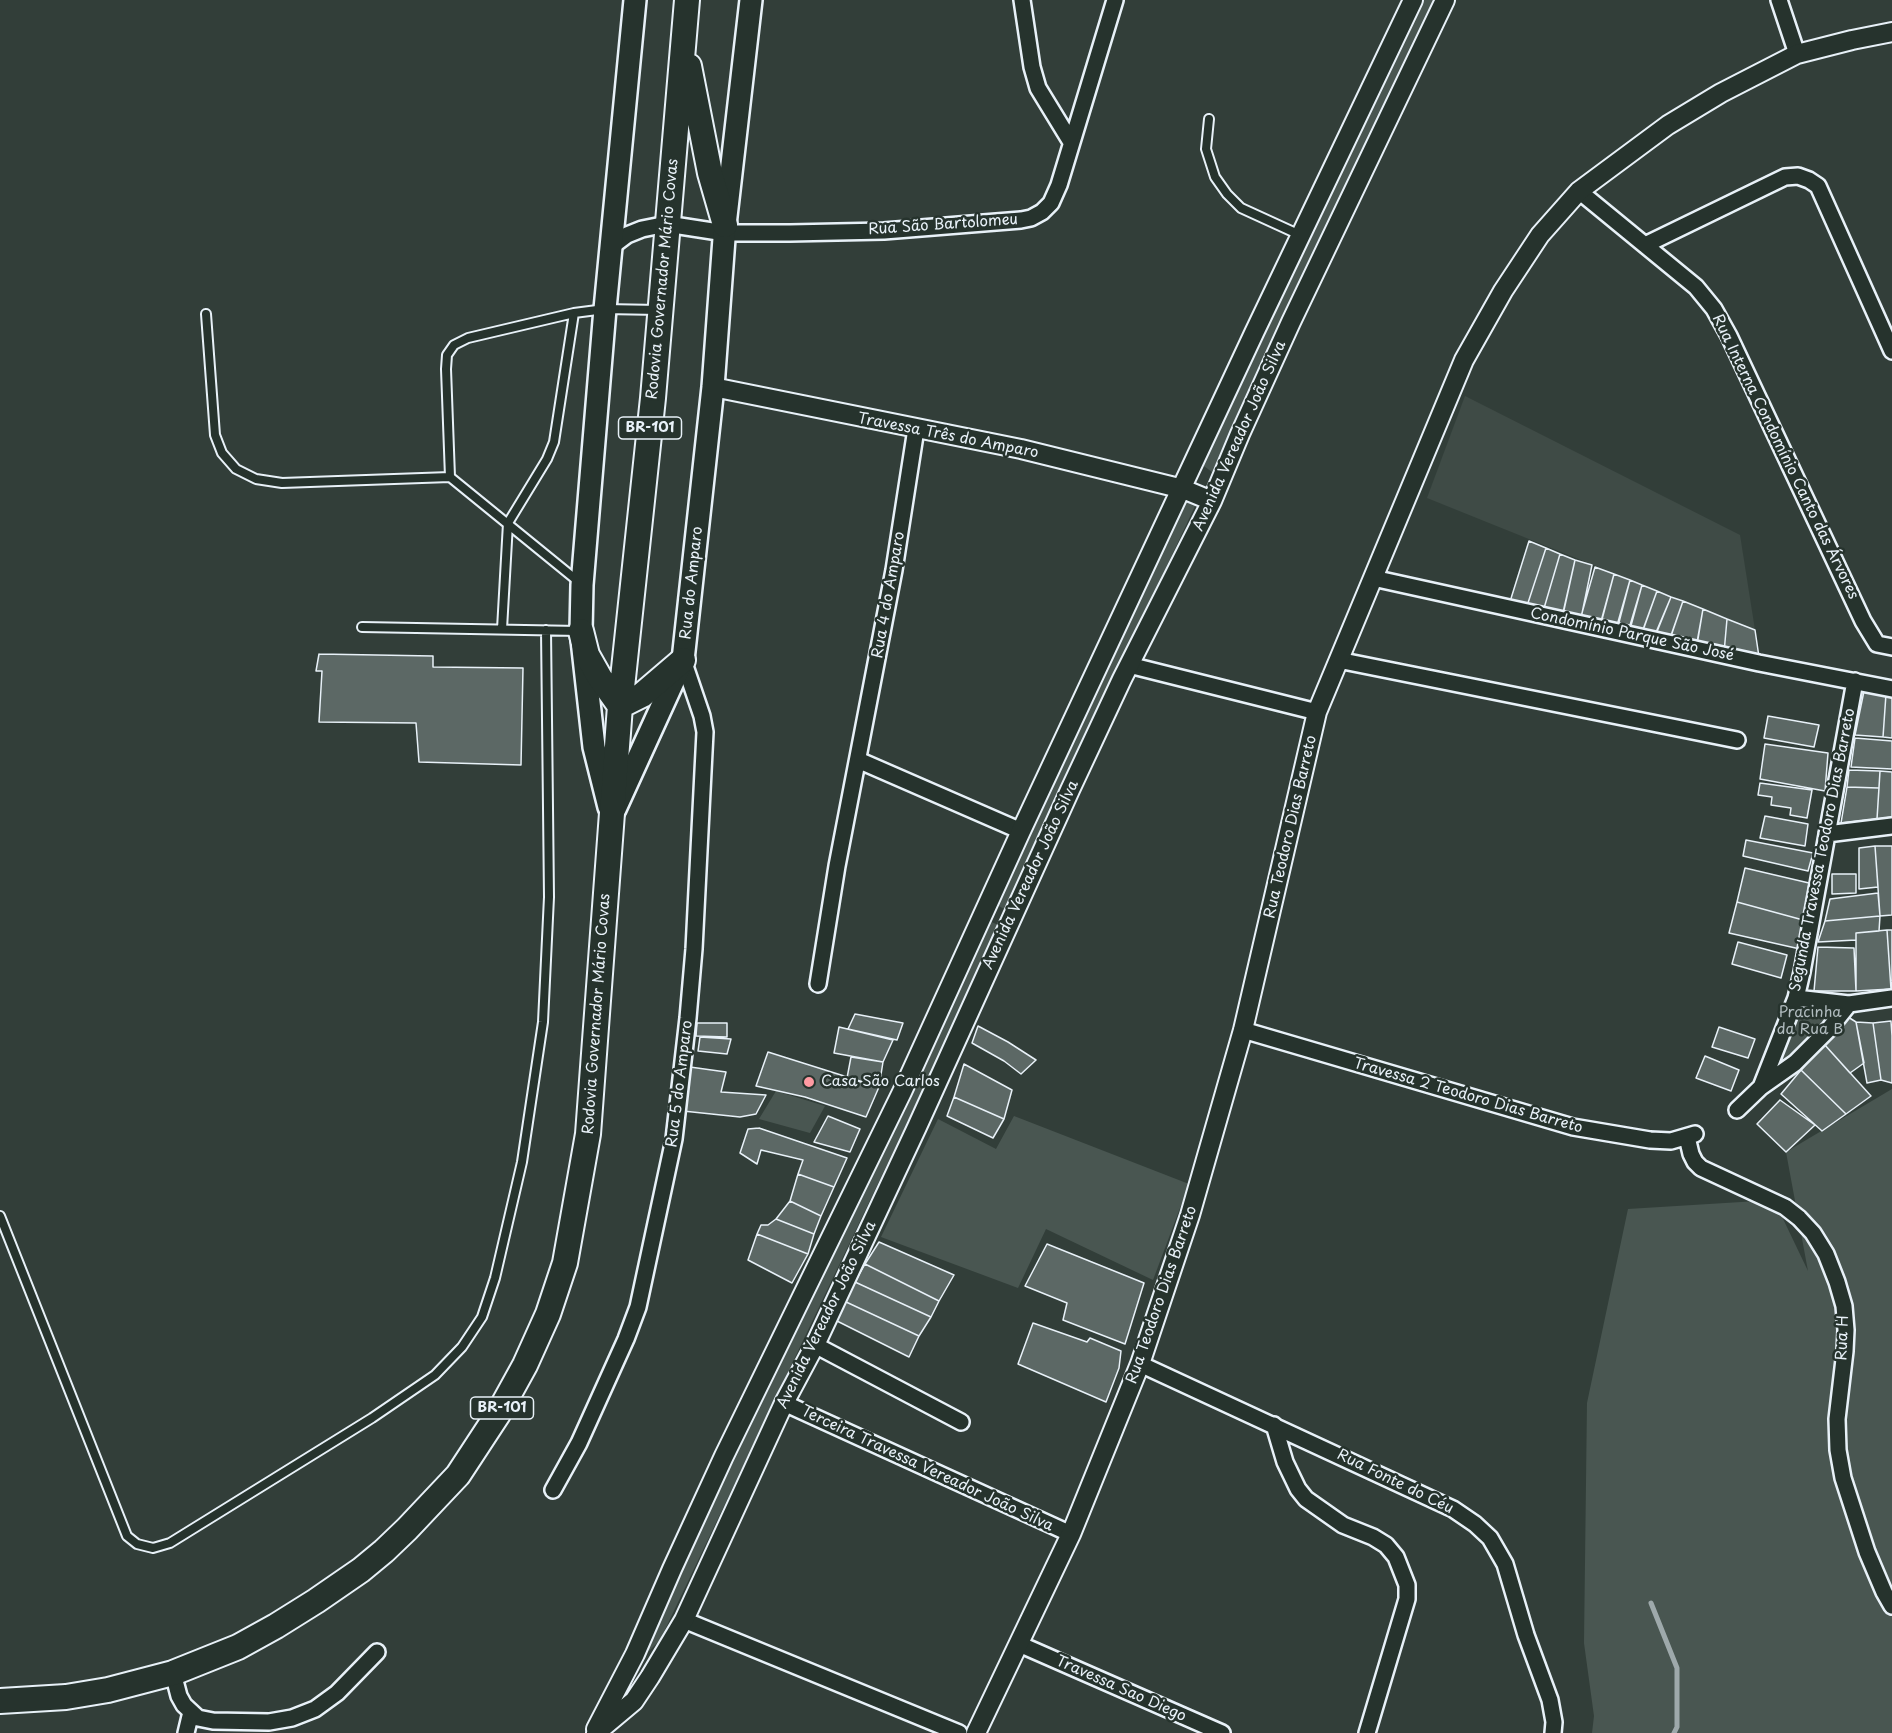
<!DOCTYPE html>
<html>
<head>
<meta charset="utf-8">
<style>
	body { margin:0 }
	canvas { display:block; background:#323e39 }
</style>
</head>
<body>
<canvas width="1892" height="1733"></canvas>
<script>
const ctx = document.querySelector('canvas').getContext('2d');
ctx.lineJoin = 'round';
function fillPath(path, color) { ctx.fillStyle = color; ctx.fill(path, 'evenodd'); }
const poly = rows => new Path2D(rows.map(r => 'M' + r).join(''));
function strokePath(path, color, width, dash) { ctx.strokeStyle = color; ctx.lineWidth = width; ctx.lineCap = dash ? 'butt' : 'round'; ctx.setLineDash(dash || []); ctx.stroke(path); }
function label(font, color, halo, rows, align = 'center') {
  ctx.font = font + ' "Playpen Sans",sans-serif'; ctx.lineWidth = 5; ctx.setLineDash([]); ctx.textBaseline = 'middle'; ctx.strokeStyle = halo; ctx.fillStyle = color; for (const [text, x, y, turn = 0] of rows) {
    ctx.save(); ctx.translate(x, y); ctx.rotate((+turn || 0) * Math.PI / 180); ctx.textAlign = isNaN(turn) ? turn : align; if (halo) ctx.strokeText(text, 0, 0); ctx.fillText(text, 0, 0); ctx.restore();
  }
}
const built = poly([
	[1465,396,1740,535,1755,630,1427,498]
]);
const green = poly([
	[1414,0,1438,0,1212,472,1197,461],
	[1187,481,1202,491,1006,910,988,900],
	[979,917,1001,926,660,1640,649,1651,648,1644],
	[1800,1004,1844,1010,1772,1073],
	[1892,1089,1892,1733,1592,1733,1594,1716,1584,1643,1587,1403,1628,1209,1774,1200,1808,1271,1786,1152],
	[1839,1427,1881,1582,1850,1501],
	[776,1091,825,1106,810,1133,759,1119],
	[1014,1116,1189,1184,1153,1280,1046,1229,1018,1288,881,1237,938,1119,996,1149]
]);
const stream = poly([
	[1651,1603,1677,1668,1677,1727,1674,1733]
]);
const building = poly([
	[1529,541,1546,548,1525,612,1508,608,1529,541],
	[1546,548,1560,554,1542,615,1525,612,1546,548],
	[1560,554,1575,560,1562,617,1542,615,1560,554],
	[1575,560,1592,565,1580,623,1562,619,1575,560],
	[1595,567,1614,574,1600,625,1580,620,1595,567],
	[1614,574,1630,580,1616,629,1600,627,1614,574],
	[1630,580,1642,585,1628,632,1617,630,1630,580],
	[1642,585,1657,591,1641,635,1629,633,1642,585],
	[1657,591,1671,597,1654,637,1641,636,1657,591],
	[1671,597,1683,601,1669,641,1654,639,1671,597],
	[1683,601,1703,609,1696,648,1669,642,1683,601],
	[1703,609,1727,619,1724,653,1697,645,1703,609],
	[1727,619,1755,630,1759,657,1724,653,1727,619],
	[319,654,433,656,433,667,523,668,521,765,419,762,416,723,319,722,322,671,316,671,319,654],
	[1864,691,1886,694,1883,737,1855,735,1864,691],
	[1886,694,1892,694,1892,738,1883,737,1886,694],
	[1768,716,1819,725,1814,747,1764,738,1768,716],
	[1855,738,1892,741,1892,769,1851,767,1855,738],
	[1765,744,1828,753,1825,791,1760,779,1765,744],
	[1849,770,1880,771,1879,788,1847,787,1849,770],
	[1880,771,1892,772,1892,817,1877,819,1880,771],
	[1760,783,1812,790,1807,818,1790,815,1791,808,1771,805,1772,797,1758,795,1760,783],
	[1847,787,1879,788,1877,819,1841,823,1847,787],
	[1765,816,1808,824,1805,846,1760,838,1765,816],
	[1746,840,1813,853,1808,871,1743,856,1746,840],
	[1875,846,1892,846,1892,915,1880,916,1875,846],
	[1875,846,1878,887,1859,889,1859,848,1875,846],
	[1745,868,1809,883,1803,920,1737,902,1745,868],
	[1832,874,1856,874,1856,893,1832,894,1832,874],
	[1878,893,1880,916,1825,921,1830,899,1878,893],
	[1737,902,1803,920,1800,949,1729,933,1737,902],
	[1880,916,1879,931,1856,933,1856,940,1818,942,1825,921,1880,916],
	[1887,930,1891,989,1856,991,1856,933,1887,930],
	[1887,930,1892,930,1892,989,1891,989,1887,930],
	[1738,942,1787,955,1781,978,1732,964,1738,942],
	[1818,947,1854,948,1856,991,1814,991,1818,947],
	[855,1014,903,1023,897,1040,848,1029,855,1014],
	[1848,1017,1856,1022,1864,1063,1850,1073,1824,1044,1848,1017],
	[1891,1021,1892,1036,1892,1083,1881,1080,1873,1023,1891,1021],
	[1856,1022,1873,1023,1881,1080,1867,1083,1856,1022],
	[697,1023,727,1023,727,1037,696,1036,697,1023],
	[978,1026,1008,1042,1036,1060,1021,1074,1004,1061,972,1043,978,1026],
	[839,1027,893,1040,883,1062,834,1053,839,1027],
	[1719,1027,1755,1039,1748,1058,1712,1047,1719,1027],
	[700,1037,731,1039,727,1054,698,1051,700,1037],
	[1824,1044,1871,1096,1846,1114,1801,1070,1824,1044],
	[768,1052,879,1087,866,1117,805,1097,756,1086,768,1052],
	[1705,1056,1739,1070,1731,1091,1696,1078,1705,1056],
	[851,1057,883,1062,879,1087,847,1078,851,1057],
	[964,1064,1012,1090,1004,1119,954,1097,964,1064],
	[690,1067,726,1072,721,1092,766,1095,756,1114,740,1117,683,1111,690,1067],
	[1801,1070,1846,1114,1822,1131,1781,1094,1801,1070],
	[954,1097,1004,1119,993,1138,947,1116,954,1097],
	[1780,1100,1815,1125,1786,1152,1757,1124,1780,1100],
	[828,1116,860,1129,850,1152,814,1142,828,1116],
	[759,1128,847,1158,834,1187,798,1174,803,1160,761,1150,757,1164,740,1153,748,1129,759,1128],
	[798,1174,834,1187,821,1216,790,1201,798,1174],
	[790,1201,821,1216,814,1234,776,1219,790,1201],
	[776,1219,814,1234,808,1254,757,1234,761,1225,768,1225,776,1219],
	[757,1234,808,1254,792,1283,748,1260,757,1234],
	[879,1242,954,1275,939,1301,865,1264,879,1242],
	[1047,1244,1144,1283,1125,1344,1063,1320,1067,1303,1025,1286,1047,1244],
	[865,1264,939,1301,931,1317,855,1282,865,1264],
	[855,1282,931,1317,919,1336,844,1301,855,1282],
	[844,1301,919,1336,909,1357,833,1319,844,1301],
	[1033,1323,1087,1342,1090,1338,1121,1351,1119,1368,1106,1402,1018,1364,1033,1323]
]);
const service = poly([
	[1209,119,1206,149,1215,177,1227,194,1241,208,1300,235],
	[206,314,215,435,222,453,236,469,256,479,282,483,450,477,579,582],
	[450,477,446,369,447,355,454,345,468,338,574,313,605,309,659,310],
	[362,627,579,631],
	[502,629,508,523,547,459,554,442,574,313],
	[0,1216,127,1536,137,1544,153,1548,170,1543,372,1418,435,1375,462,1347,482,1317,495,1278,522,1162,543,1022,549,897,546,630]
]);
const minor = poly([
	[1022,0,1032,67,1038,88,1071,142],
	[1779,0,1797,54],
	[1579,191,1696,287,1714,309,1729,336,1863,621,1877,644,1892,647],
	[1645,245,1785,177,1798,176,1809,180,1818,186,1892,351],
	[611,247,627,235,642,229,667,224,725,233,790,233,884,231,1021,220,1031,218,1042,212,1051,203,1059,185,1115,0],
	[1373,578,1759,663,1892,689],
	[1338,660,1737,740],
	[1129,665,1317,712],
	[858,760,1021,831],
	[1827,834,1892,826],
	[818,984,837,866,894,570,916,429],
	[1796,998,1849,1004,1892,998],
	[1243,1030,1573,1127,1650,1140,1671,1141,1695,1134],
	[1761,1087,1795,1063,1829,1029,1849,1004],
	[1737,1110,1761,1087,1796,998,1802,972,1855,681],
	[1687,1137,1691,1154,1695,1162,1701,1168,1785,1207,1799,1218,1813,1233,1826,1254,1837,1282,1844,1306,1846,1330,1845,1351,1837,1419,1838,1450,1843,1478,1867,1552,1884,1592,1892,1606],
	[815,1345,961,1422],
	[1140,1364,1453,1509,1475,1524,1490,1538,1505,1564,1526,1635,1550,1700,1554,1722,1553,1733],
	[784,1403,1071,1534],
	[1274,1425,1285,1462,1298,1489,1306,1499,1343,1525,1373,1537,1386,1545,1396,1557,1407,1585,1407,1599,1367,1733],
	[553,1490,579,1443,626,1339,638,1307,674,1139,688,1018,694,949,705,732,702,716,683,660],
	[684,1620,959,1733],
	[1019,1644,1222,1733],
	[173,1673,179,1696,184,1705,198,1718,213,1721,269,1722,292,1718,315,1709,337,1693,377,1652],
	[186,1733,191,1712]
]);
const tertiary = poly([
	[713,387,1021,449,1183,489,1212,501],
	[596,1729,635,1654,672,1569,724,1456,902,1092,1021,831,1254,333,1413,0],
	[596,1733,634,1701,650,1677,684,1620,784,1403,815,1345,917,1127,1070,790,1122,679,1212,501,1240,434,1291,322,1445,0],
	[976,1733,1071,1534,1140,1364,1190,1215,1243,1030,1317,712,1464,360,1503,291,1540,235,1579,191,1668,125,1721,93,1797,54,1852,40,1892,32]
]);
const secondary = poly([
	[609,807,594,747,581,631,582,585,605,309,635,0],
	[615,809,683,660,713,387,725,225,751,0]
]);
const trunk = poly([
	[689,66,710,173,725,225],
	[581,631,587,655,600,678,620,706,642,695,683,660],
	[0,1701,66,1697,108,1690,173,1673,238,1647,276,1626,316,1601,361,1570,384,1551,407,1529,458,1475,498,1414,525,1365,548,1314,565,1263,588,1134,620,706,653,398,687,0]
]);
const markers = [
	[809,1082,6,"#ff9aa2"]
];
const shields = [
	[650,428,63],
	[502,1408,63]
];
const shieldNames = [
	["BR-101",650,428],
	["BR-101",502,1408]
];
const streetNames = [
	["Rua São Bartolomeu",943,225,-4],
	["Rodovia Governador Mário Covas",663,279,-85],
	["Travessa Três do Amparo",948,436,11],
	["Avenida Vereador João Silva",1240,436,-66],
	["Rua Interna Condomínio Canto das Árvores",1785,457,64],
	["Rua do Amparo",692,583,-84],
	["Rua 4 do Amparo",889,595,-80],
	["Condomínio Parque São José",1632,635,12],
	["Rua Teodoro Dias Barreto",1291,827,-77],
	["Segunda Travessa Teodoro Dias Barreto",1823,850,-79],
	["Avenida Vereador João Silva",1031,875,-65],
	["Rodovia Governador Mário Covas",597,1014,-86],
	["Rua 5 do Amparo",680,1084,-83],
	["Travessa 2 Teodoro Dias Barreto",1468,1096,16],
	["Rua Teodoro Dias Barreto",1162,1295,-71],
	["Avenida Vereador João Silva",827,1315,-64],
	["Rua H",1843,1338,-88],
	["Terceira Travessa Vereador João Silva",927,1469,25],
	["Rua Fonte do Céu",1395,1482,26],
	["Travessa Sao Diego",1121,1689,24]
];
const parkNames = [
	["Pracinha",1810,1013],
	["da Rua B",1810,1030]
];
const poiNames = [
	["Casa São Carlos",821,1082]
];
fillPath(built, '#3f4b46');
fillPath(green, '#495651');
strokePath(stream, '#9ea9ab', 5);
fillPath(building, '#5c6865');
strokePath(building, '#e8f1f8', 1.5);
strokePath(service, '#e8f1f8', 12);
strokePath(minor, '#e8f1f8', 20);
strokePath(tertiary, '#e8f1f8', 22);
strokePath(secondary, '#e8f1f8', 26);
strokePath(trunk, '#e8f1f8', 28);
strokePath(service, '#26332d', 8);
strokePath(minor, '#26332d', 15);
strokePath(tertiary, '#26332d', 18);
strokePath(secondary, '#26332d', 21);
strokePath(trunk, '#26332d', 24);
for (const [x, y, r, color] of markers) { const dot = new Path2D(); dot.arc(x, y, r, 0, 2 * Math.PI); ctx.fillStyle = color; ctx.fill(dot); strokePath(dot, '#26332d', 2); }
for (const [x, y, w] of shields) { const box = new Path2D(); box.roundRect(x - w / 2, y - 11, w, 22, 4.5); ctx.fillStyle = '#26332d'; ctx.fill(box); strokePath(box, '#e8f1f8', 1.5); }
label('bold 14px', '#e8f1f8', null, shieldNames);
label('15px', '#e8f1f8', '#26332d', streetNames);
label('15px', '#b0bbbe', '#26332d', parkNames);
label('15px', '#e8f1f8', '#26332d', poiNames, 'left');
</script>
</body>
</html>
